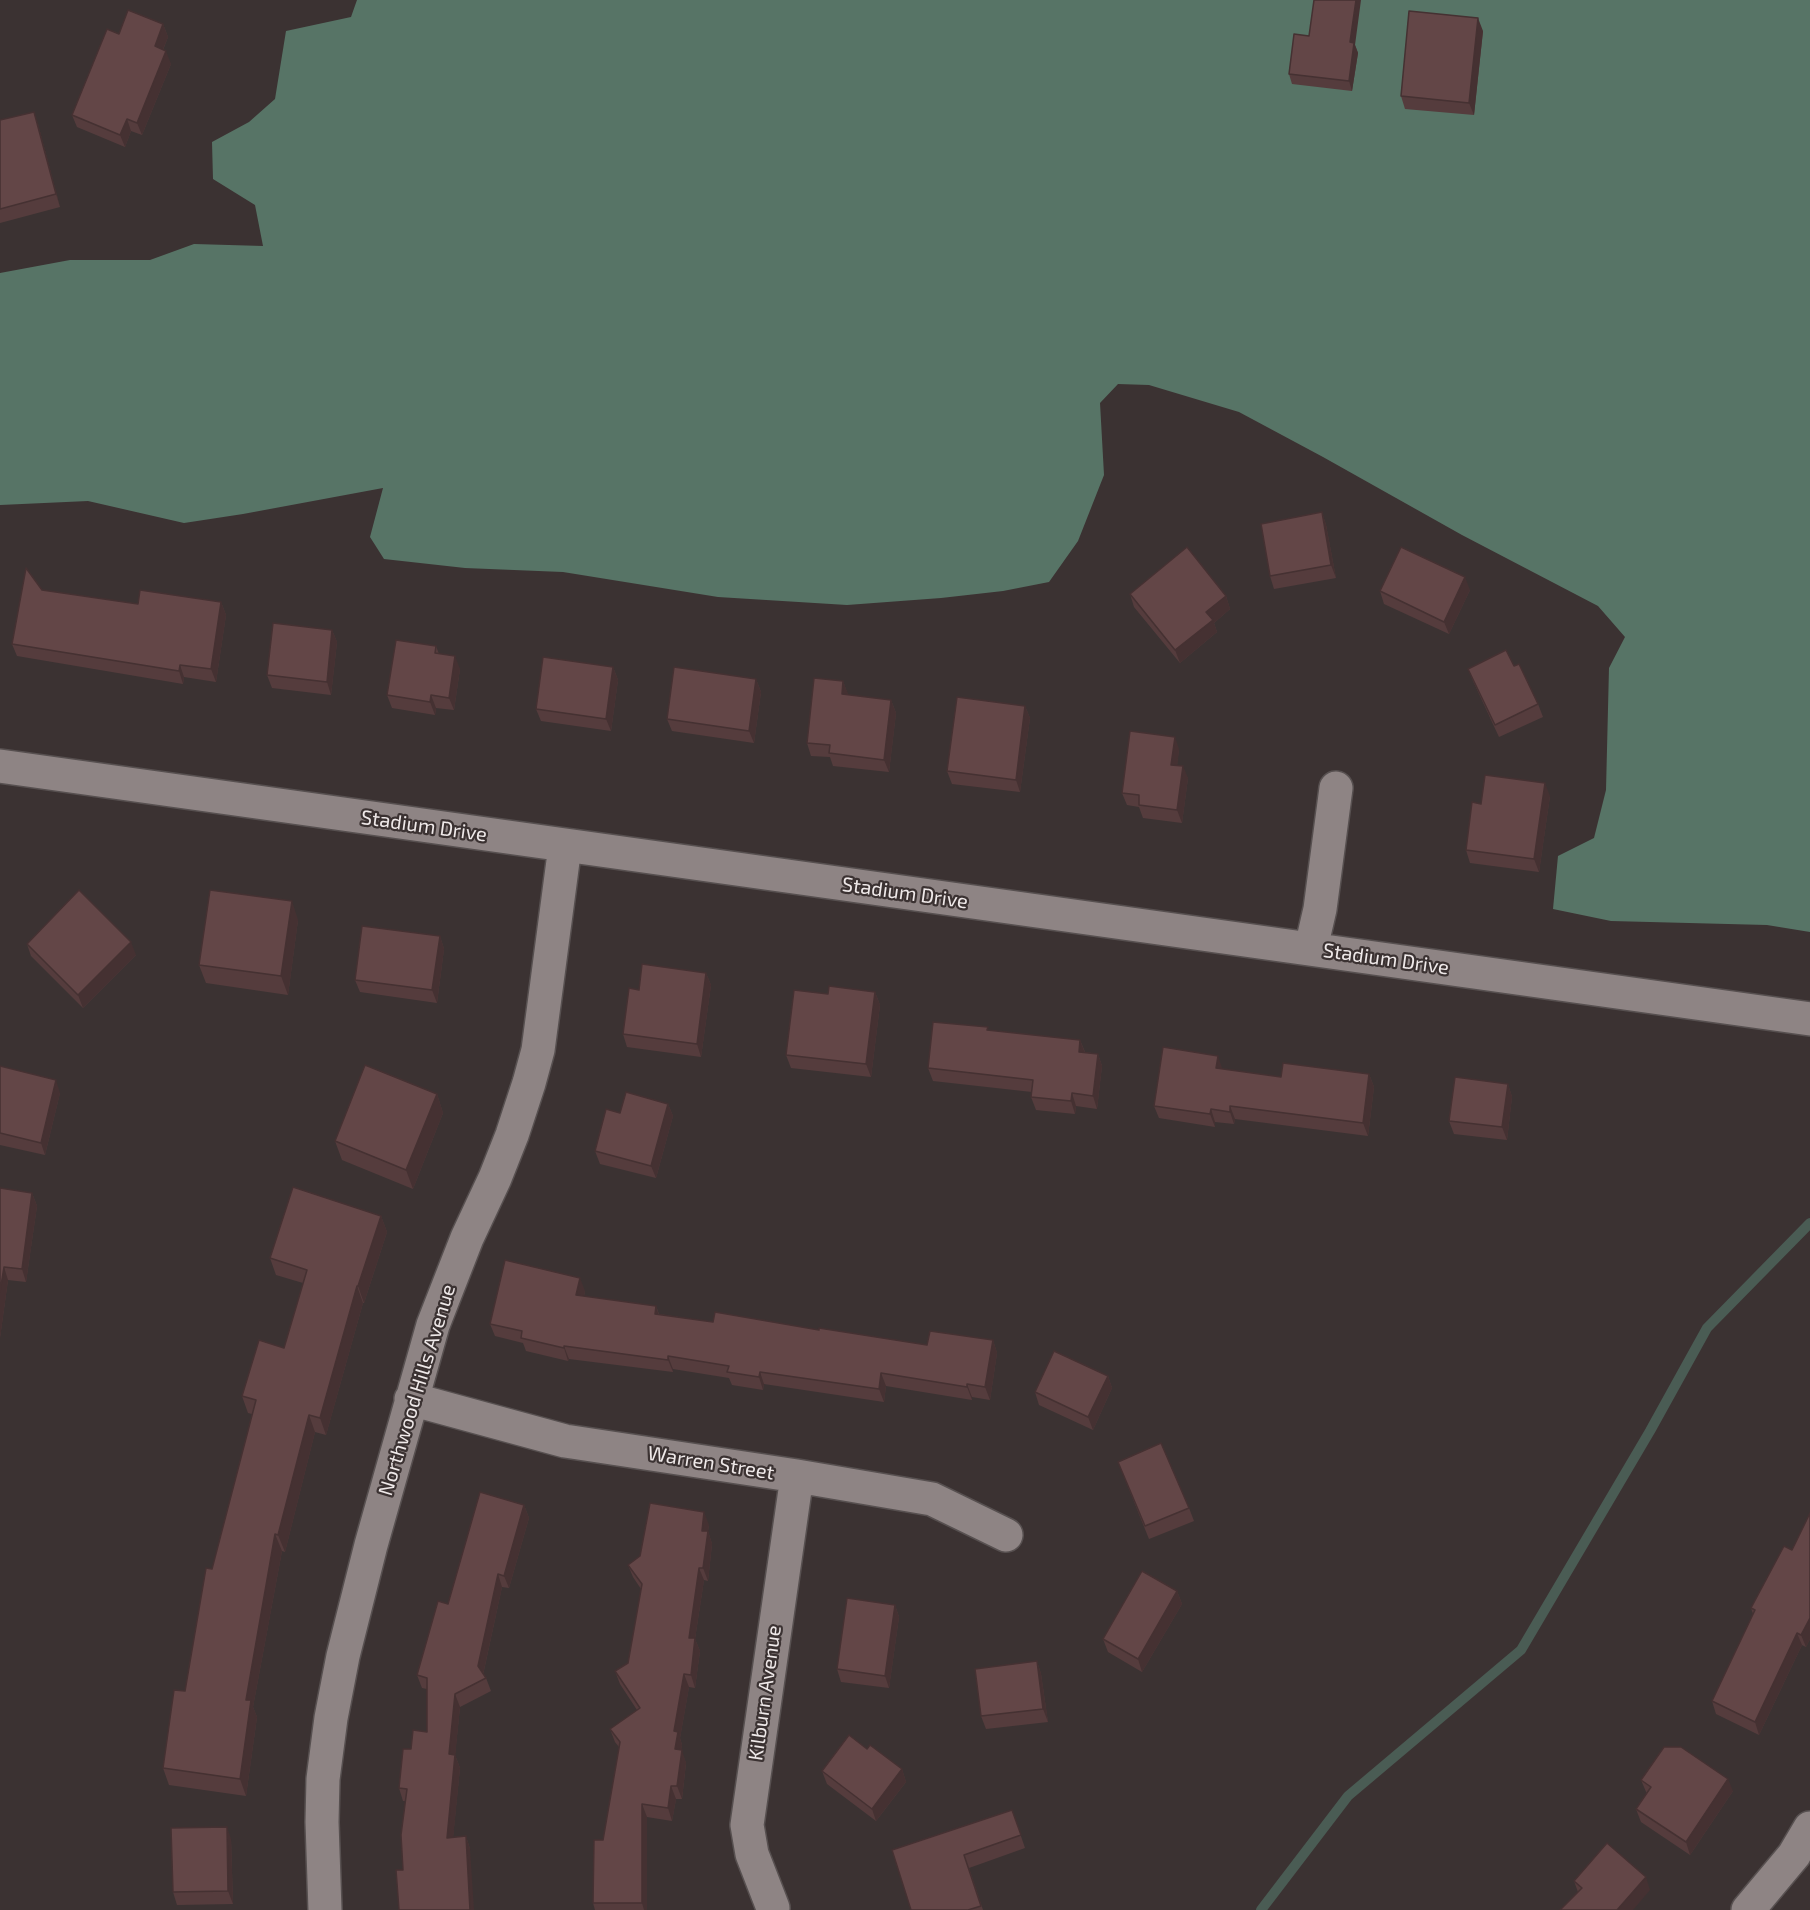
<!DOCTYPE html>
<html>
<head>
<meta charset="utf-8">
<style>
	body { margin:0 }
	canvas { display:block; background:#3b3232 }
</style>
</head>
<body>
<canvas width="1810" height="1910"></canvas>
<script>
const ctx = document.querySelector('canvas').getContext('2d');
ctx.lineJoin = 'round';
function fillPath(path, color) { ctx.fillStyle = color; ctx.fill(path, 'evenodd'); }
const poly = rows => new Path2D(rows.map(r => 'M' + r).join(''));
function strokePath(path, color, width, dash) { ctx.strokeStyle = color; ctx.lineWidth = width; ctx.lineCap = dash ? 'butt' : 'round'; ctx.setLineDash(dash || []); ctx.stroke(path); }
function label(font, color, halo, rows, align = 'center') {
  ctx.font = font + ' "Exo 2",sans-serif'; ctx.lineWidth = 4.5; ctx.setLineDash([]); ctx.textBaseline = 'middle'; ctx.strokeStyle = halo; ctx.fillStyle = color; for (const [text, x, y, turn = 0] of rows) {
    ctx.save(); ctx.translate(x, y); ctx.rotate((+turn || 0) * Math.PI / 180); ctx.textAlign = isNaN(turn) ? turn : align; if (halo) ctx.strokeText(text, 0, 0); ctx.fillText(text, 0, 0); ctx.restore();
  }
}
const forest = poly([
	[357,0,1810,0,1810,932,1767,925,1611,921,1553,909,1558,856,1594,838,1606,790,1609,668,1625,637,1598,606,1462,535,1323,457,1239,412,1149,385,1118,384,1100,403,1104,475,1078,541,1049,582,1003,591,941,598,847,605,718,597,563,572,465,568,384,559,370,537,383,488,243,514,184,523,88,501,0,505,0,273,70,260,150,260,194,244,263,246,255,205,213,179,212,142,249,122,275,99,286,31,351,17]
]);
const stream = poly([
	[1261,1910,1348,1796,1521,1650,1650,1431,1707,1328,1810,1223]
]);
const minor = poly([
	[0,766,1810,1019],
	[1311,948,1320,909,1336,788],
	[411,1399,565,1441,797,1476,932,1499,1006,1535],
	[773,1908,752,1854,747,1825,797,1476],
	[325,1910,322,1822,323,1779,331,1718,343,1656,371,1545,433,1325,467,1238,495,1178,512,1135,529,1083,538,1050,565,846],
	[1748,1910,1794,1855,1810,1828]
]);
const wall = poly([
	[163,24,168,37,163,50,171,64,142,135,131,131,125,147,77,127,72,115,119,34],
	[1483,31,1474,115,1405,109,1401,96],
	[1355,45,1358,53,1352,91,1292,84,1289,74],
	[0,120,38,124,60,207,0,223],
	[1322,512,1326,525,1336,578,1274,589,1270,576],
	[42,590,138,604,221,602,226,615,216,682,184,677,183,684,17,656,12,644],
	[1470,590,1449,634,1384,604,1380,591],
	[1130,594,1226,596,1230,609,1214,623,1217,632,1180,663,1134,607],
	[332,630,337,642,331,695,272,688,267,675],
	[436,646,439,654,460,669,454,710,436,708,435,715,392,708,387,695],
	[1514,666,1538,704,1543,717,1499,737,1473,681,1468,669],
	[613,667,618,680,611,731,541,721,536,709],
	[756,679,761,692,754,743,672,731,667,719],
	[843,681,848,695,891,700,896,713,889,772,833,766,830,757,811,756,807,743],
	[1025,706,1030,718,1020,792,952,784,947,771],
	[1179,749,1177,765,1188,778,1182,823,1143,818,1139,807,1127,805,1122,793],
	[1550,796,1539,872,1470,863,1466,850,1481,804],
	[298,920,288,995,206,983,199,965],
	[440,936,444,949,437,1003,360,992,355,980],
	[27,944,136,955,83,1008,31,956],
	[706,973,711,985,701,1057,627,1047,623,1034],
	[875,992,880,1005,871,1077,791,1068,786,1055,828,994],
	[989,1030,1080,1040,1085,1052,1098,1054,1102,1066,1097,1109,1076,1106,1075,1114,1036,1110,1031,1097,1032,1092,933,1081,928,1068],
	[0,1066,60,1093,45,1155,0,1145],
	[1222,1068,1222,1069,1281,1077,1369,1074,1374,1087,1368,1136,1235,1119,1234,1124,1215,1122,1215,1127,1159,1118,1154,1106],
	[1508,1084,1512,1097,1507,1140,1454,1134,1449,1121],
	[437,1094,443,1113,413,1189,342,1160,335,1141],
	[668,1104,673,1116,656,1178,600,1164,595,1151,620,1113],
	[0,1188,32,1193,37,1206,26,1282,8,1280,0,1338],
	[381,1216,387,1232,364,1303,363,1303,326,1435,315,1432,285,1552,282,1551,253,1707,257,1717,246,1796,169,1785,163,1768,185,1691,212,1569,252,1414,248,1413,242,1396,284,1348,303,1283,276,1275,270,1258],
	[585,1291,584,1296,656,1306,659,1314,713,1322,819,1330,927,1345,993,1340,997,1353,990,1400,972,1397,972,1400,886,1386,884,1402,764,1384,763,1390,732,1385,729,1378,673,1369,673,1372,569,1359,568,1361,526,1351,523,1343,495,1336,490,1324],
	[1108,1376,1112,1388,1093,1430,1039,1405,1035,1392],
	[1118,1462,1189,1508,1194,1521,1149,1539],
	[524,1505,529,1518,509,1588,502,1587,483,1675,486,1678,491,1691,460,1707,455,1755,460,1768,453,1837,466,1836,470,1849,403,1870,405,1801,403,1801,399,1788,411,1749,427,1732,427,1689,422,1688,417,1675],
	[1810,1513,1810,1639,1806,1647,1802,1645,1759,1735,1716,1714,1712,1701,1753,1614,1751,1608,1792,1550],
	[709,1525,708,1531,712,1544,708,1581,704,1580,695,1639,700,1651,695,1688,689,1687,680,1738,682,1745,681,1750,686,1763,682,1799,676,1799,672,1821,647,1817,647,1910,595,1910,593,1903,619,1747,615,1742,610,1729,637,1710,620,1684,615,1671,628,1663,641,1589,633,1577,628,1565],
	[1177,1591,1182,1604,1142,1672,1108,1652,1103,1639],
	[895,1605,899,1617,889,1688,841,1682,837,1669],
	[1037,1661,1041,1674,1048,1722,986,1729,981,1716],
	[867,1749,902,1769,906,1782,876,1821,827,1784,822,1771],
	[1641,1780,1733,1791,1690,1855,1641,1822,1636,1809,1647,1794],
	[1012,1810,1025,1848,969,1868,983,1910,911,1910,892,1850],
	[231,1839,233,1904,177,1905,173,1892],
	[1574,1881,1650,1890,1578,1892]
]);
const shadedWall = poly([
	[1356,0,1361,0,1355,45,1358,53,1352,91,1349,81,1350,42],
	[1478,18,1483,31,1474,115,1469,103],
	[163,24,168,37,159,59,155,46],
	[166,51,171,64,142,135,137,123],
	[34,112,38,124,60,207,56,194],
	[127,119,131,131,125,147,120,135],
	[1322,512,1326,525,1336,578,1331,565],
	[1465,577,1470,590,1449,634,1444,622],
	[1226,596,1230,609,1214,623,1217,632,1180,663,1175,650,1206,612],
	[221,602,226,615,216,682,211,669],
	[332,630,337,642,331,695,327,682],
	[455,656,460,669,454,710,449,698],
	[180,665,184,677,183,684,179,671],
	[613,667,618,680,611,731,606,719],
	[756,679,761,692,754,743,749,731],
	[843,681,848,694,847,707,842,694],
	[431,695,436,708,435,715,430,702],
	[891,700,896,713,889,772,884,760],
	[1025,706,1030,718,1020,792,1016,780],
	[1175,737,1179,749,1176,777,1171,765],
	[1183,766,1188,778,1182,823,1177,810],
	[1545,783,1550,796,1539,872,1534,859],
	[292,901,298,920,288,995,281,976],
	[440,936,444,949,437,1003,432,990],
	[131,942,136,955,83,1008,78,995],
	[706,973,711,985,701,1057,697,1044],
	[875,992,880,1005,871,1077,866,1064],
	[1080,1040,1085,1053,1079,1052],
	[1098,1054,1102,1066,1097,1109,1093,1096],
	[1218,1056,1222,1068,1221,1081,1216,1068],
	[1369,1074,1374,1087,1368,1136,1363,1123],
	[56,1080,60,1093,45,1155,41,1143],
	[1508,1084,1512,1097,1507,1140,1502,1127],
	[1072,1093,1076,1106,1075,1114,1071,1101],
	[437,1094,443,1113,413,1189,406,1170],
	[668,1104,673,1116,656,1178,651,1166],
	[1230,1106,1235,1119,1234,1124,1230,1112],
	[1211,1109,1215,1122,1215,1127,1210,1114],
	[32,1193,37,1206,26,1282,22,1269],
	[381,1216,387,1232,364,1303,358,1286],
	[4,1267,8,1280,0,1338,0,1292],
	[580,1278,585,1291,581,1308,576,1295],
	[357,1286,363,1303,326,1435,320,1418],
	[656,1306,660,1319,655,1314],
	[993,1340,997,1353,990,1400,985,1387],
	[564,1346,569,1359,568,1361,564,1348],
	[668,1356,673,1369,673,1372,668,1360],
	[760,1372,764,1384,763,1390,759,1377],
	[881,1373,886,1386,884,1402,879,1389],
	[1108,1376,1112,1388,1093,1430,1088,1417],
	[967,1384,972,1397,972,1400,967,1387],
	[309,1415,315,1432,285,1552,278,1535],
	[524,1505,529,1518,509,1588,504,1576],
	[704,1512,709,1525,708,1531,712,1544,708,1581,703,1568,702,1531],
	[275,1534,282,1551,253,1707,257,1717,246,1796,240,1779,246,1700],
	[699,1568,704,1580,695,1639,700,1651,695,1688,691,1675,689,1638],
	[498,1574,502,1587,482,1679,478,1666],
	[1177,1591,1182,1604,1142,1672,1138,1659],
	[895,1605,899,1617,889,1688,885,1676],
	[1810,1618,1810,1639,1806,1647,1801,1635],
	[1797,1633,1802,1645,1759,1735,1755,1722],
	[1037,1661,1041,1674,1048,1722,1043,1709],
	[684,1674,689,1687,680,1738,682,1745,680,1761,675,1749,674,1731],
	[455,1694,460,1707,454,1767,449,1754],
	[682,1750,686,1763,682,1799,677,1786],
	[455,1755,460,1768,452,1850,447,1838],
	[902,1769,906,1782,876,1821,872,1809],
	[1728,1779,1733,1791,1690,1855,1686,1842],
	[671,1786,676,1799,672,1821,668,1808],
	[642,1804,647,1817,647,1910,644,1910,642,1903],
	[227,1827,231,1839,233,1904,228,1891],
	[466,1836,470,1849,474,1910,470,1910],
	[1646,1877,1650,1890,1633,1910,1617,1910]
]);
const building = poly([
	[1314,0,1356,0,1350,42,1354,43,1349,81,1289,74,1294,34,1309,36,1314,0],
	[128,10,163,24,155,46,166,51,137,123,127,119,120,135,72,115,107,29,119,34,128,10],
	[1409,11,1478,18,1469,103,1401,96,1409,11],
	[34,112,56,194,0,209,0,120,34,112],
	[1322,512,1331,565,1270,576,1261,524,1322,512],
	[1187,547,1226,596,1206,612,1213,620,1175,650,1130,594,1187,547],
	[1401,547,1465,577,1444,622,1380,591,1401,547],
	[26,568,42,590,138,604,140,590,221,602,211,669,180,665,179,671,12,644,26,568],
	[273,623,332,630,327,682,267,675,273,623],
	[396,640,436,646,435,653,455,656,449,698,431,695,430,702,387,695,396,640],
	[1506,650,1514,666,1519,664,1538,704,1495,725,1468,669,1506,650],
	[543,657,613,667,606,719,536,709,543,657],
	[674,667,756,679,749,731,667,719,674,667],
	[814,678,843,681,842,694,891,700,884,760,829,753,830,745,807,743,814,678],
	[957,697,1025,706,1016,780,947,771,957,697],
	[1130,731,1175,737,1171,765,1183,766,1177,810,1139,805,1139,795,1122,793,1130,731],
	[1485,775,1545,783,1534,859,1466,850,1472,802,1481,804,1485,775],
	[79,890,131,942,78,995,27,944,79,890],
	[210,890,292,901,281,976,199,965,210,890],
	[362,926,440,936,432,990,355,980,362,926],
	[642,964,706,973,697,1044,623,1034,629,988,639,990,642,964],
	[829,986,875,992,866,1064,786,1055,794,990,828,994,829,986],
	[933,1022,988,1027,987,1030,1080,1040,1079,1052,1098,1054,1093,1096,1072,1093,1071,1101,1031,1097,1033,1080,928,1068,933,1022],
	[1163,1047,1218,1056,1216,1068,1281,1077,1283,1063,1369,1074,1363,1123,1230,1106,1230,1112,1211,1109,1210,1114,1154,1106,1163,1047],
	[365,1065,437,1094,406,1170,335,1141,365,1065],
	[0,1066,56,1080,41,1143,0,1133,0,1066],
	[1455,1077,1508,1084,1502,1127,1449,1121,1455,1077],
	[626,1092,668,1104,651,1166,595,1151,606,1109,620,1113,626,1092],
	[293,1187,381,1216,358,1286,357,1286,320,1418,309,1415,278,1535,275,1534,246,1700,251,1700,240,1779,163,1768,174,1690,185,1691,206,1568,212,1569,256,1400,242,1396,259,1340,284,1348,307,1270,270,1258,293,1187],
	[0,1188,32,1193,22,1269,4,1267,0,1292,0,1188],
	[505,1260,580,1278,576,1295,656,1306,655,1314,713,1322,715,1312,819,1330,819,1328,927,1345,930,1331,993,1340,985,1387,967,1384,967,1387,881,1373,879,1389,760,1372,759,1377,727,1372,729,1366,668,1356,668,1360,564,1346,564,1348,521,1338,522,1331,490,1324,505,1260],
	[1054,1351,1108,1376,1088,1417,1035,1392,1054,1351],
	[1161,1443,1189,1508,1145,1526,1118,1462,1161,1443],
	[480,1492,524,1505,504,1576,498,1574,478,1666,486,1678,455,1694,449,1754,455,1755,447,1838,466,1836,470,1910,399,1910,396,1870,403,1870,401,1835,407,1789,399,1788,403,1749,411,1749,413,1730,427,1732,427,1678,417,1675,438,1601,448,1604,480,1492],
	[650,1503,704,1512,702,1531,708,1531,703,1568,699,1568,689,1638,695,1638,691,1675,684,1674,674,1731,678,1732,675,1749,682,1750,677,1786,671,1786,668,1808,642,1804,642,1903,593,1903,594,1840,603,1840,620,1742,610,1729,640,1708,615,1671,628,1663,642,1584,628,1565,640,1556,650,1503],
	[1810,1513,1810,1618,1801,1635,1797,1633,1755,1722,1712,1701,1755,1610,1751,1608,1784,1546,1792,1550,1810,1513],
	[1142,1571,1177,1591,1138,1659,1103,1639,1142,1571],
	[847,1598,895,1605,885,1676,837,1669,847,1598],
	[1037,1661,1043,1709,981,1716,975,1669,1037,1661],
	[849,1735,867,1749,870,1745,902,1769,872,1809,822,1771,849,1735],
	[1664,1747,1681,1747,1728,1779,1686,1842,1636,1809,1651,1787,1641,1780,1664,1747],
	[1012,1810,1021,1835,964,1855,981,1906,968,1910,911,1910,892,1850,1012,1810],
	[227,1827,228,1891,173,1892,171,1828,227,1827],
	[1607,1843,1646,1877,1617,1910,1560,1910,1582,1888,1574,1881,1607,1843]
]);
const streetNames = [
	["Stadium Drive",424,826,8],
	["Stadium Drive",905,893,8],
	["Stadium Drive",1386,959,8],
	["Northwood Hills Avenue",417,1390,-73],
	["Warren Street",711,1463,9],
	["Kilburn Avenue",765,1693,-82]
];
fillPath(forest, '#577466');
strokePath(stream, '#4a5c54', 10);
strokePath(minor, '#575050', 36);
strokePath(minor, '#8e8484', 33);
fillPath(wall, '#553c3d');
fillPath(shadedWall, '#453132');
fillPath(building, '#634647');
strokePath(building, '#453132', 1.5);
label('20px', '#efe9e9', '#3b3232', streetNames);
</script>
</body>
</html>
